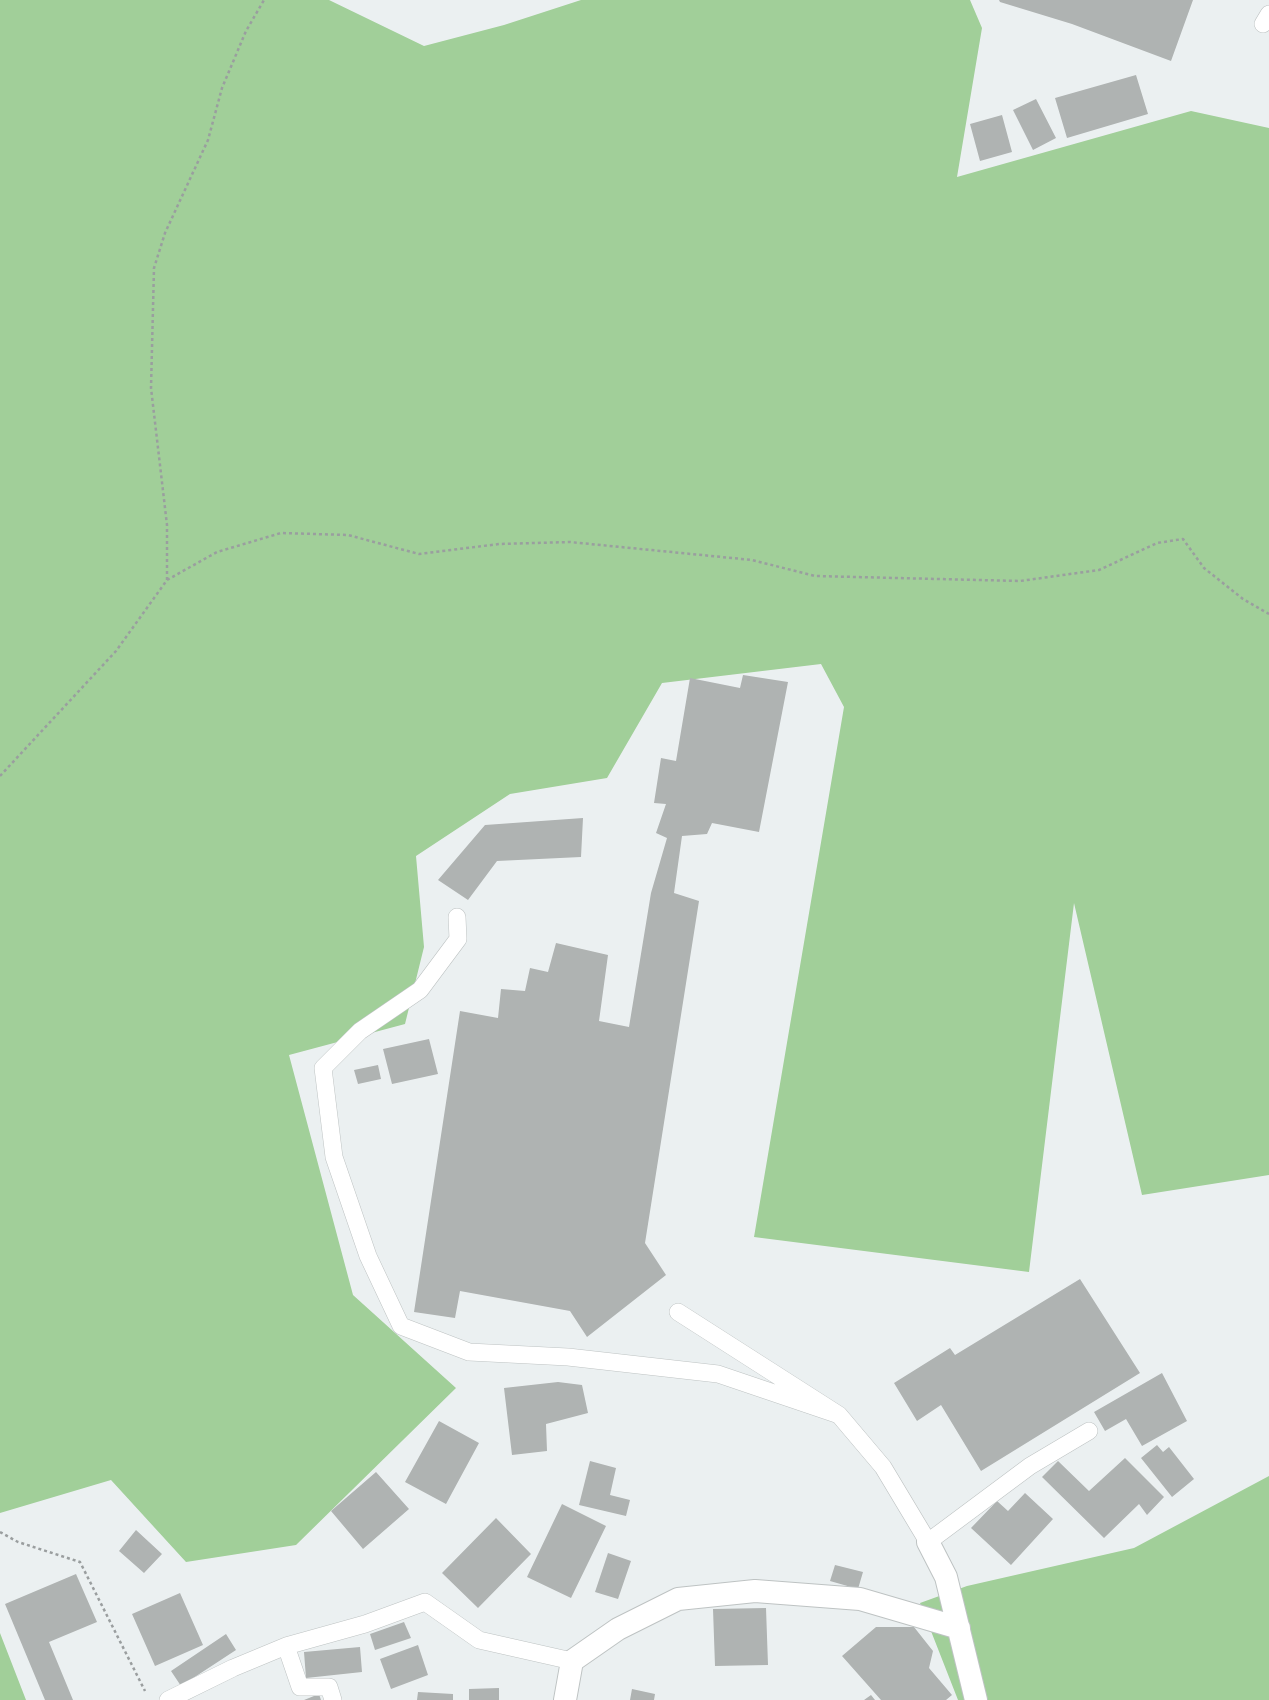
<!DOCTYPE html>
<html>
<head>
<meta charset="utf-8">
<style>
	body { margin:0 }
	canvas { display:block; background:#ebf0f1 }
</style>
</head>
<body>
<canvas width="1269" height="1700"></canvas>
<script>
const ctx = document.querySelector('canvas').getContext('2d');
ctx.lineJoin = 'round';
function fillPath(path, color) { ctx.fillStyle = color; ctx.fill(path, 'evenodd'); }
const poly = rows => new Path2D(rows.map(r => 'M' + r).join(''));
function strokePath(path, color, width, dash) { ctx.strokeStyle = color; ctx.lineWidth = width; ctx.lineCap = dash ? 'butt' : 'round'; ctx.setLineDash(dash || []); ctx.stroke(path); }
const green = poly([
	[0,0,329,0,424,46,504,25,581,0,970,0,982,28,957,177,1191,111,1269,128,1269,1175,1142,1195,1074,903,1029,1272,754,1237,844,707,821,664,662,683,607,778,510,794,416,856,424,947,405,1024,289,1055,353,1295,456,1388,296,1545,186,1562,111,1480,0,1513],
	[1269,1476,1269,1700,958,1700,920,1603,967,1586,1134,1548],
	[0,1633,26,1700,0,1700]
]);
const building = poly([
	[999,0,1193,0,1171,61,1072,24,1000,2],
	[1136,75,1148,114,1067,138,1055,98],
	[1036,99,1056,138,1033,150,1013,110],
	[1002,115,1012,152,980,161,970,124],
	[743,675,788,682,759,832,712,823,707,834,682,836,674,893,699,901,645,1243,666,1275,587,1337,570,1311,460,1291,455,1318,414,1312,460,1011,498,1018,501,989,525,991,530,968,548,972,556,943,608,955,599,1021,629,1027,651,893,667,838,656,833,666,804,654,803,661,758,676,761,690,678,740,688],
	[583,818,581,857,497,861,468,900,438,880,485,825],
	[429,1039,438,1074,392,1084,383,1049],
	[378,1065,381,1079,358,1084,354,1070],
	[1080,1279,1140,1373,981,1471,941,1405,917,1421,894,1383,950,1348,955,1355],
	[1162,1373,1187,1421,1142,1446,1126,1419,1105,1431,1094,1412],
	[558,1382,582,1385,588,1413,546,1424,547,1451,512,1455,504,1388],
	[439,1421,479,1443,446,1504,405,1482],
	[1157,1445,1163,1452,1169,1447,1194,1479,1172,1497,1141,1458],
	[1125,1458,1164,1497,1147,1515,1139,1504,1104,1538,1042,1477,1058,1461,1089,1491],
	[590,1461,616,1468,610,1495,630,1500,626,1516,579,1505],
	[376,1472,409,1509,363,1549,331,1511],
	[1025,1493,1053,1519,1011,1565,971,1528,997,1501,1008,1511],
	[562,1504,606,1526,571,1598,527,1577],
	[496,1518,531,1554,478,1608,442,1573],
	[136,1530,162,1554,144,1573,119,1551],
	[608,1553,631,1561,618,1599,595,1592],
	[835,1565,863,1572,858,1589,830,1581],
	[76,1574,97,1622,49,1642,73,1700,45,1700,5,1604],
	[180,1593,203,1645,155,1666,132,1614],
	[766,1608,768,1665,715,1666,713,1609],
	[404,1622,411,1638,375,1650,370,1634],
	[876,1627,914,1627,933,1651,929,1668,952,1695,946,1700,881,1700,842,1656],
	[226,1634,236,1650,181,1686,171,1671],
	[418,1645,428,1675,391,1689,380,1659],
	[360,1647,362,1672,306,1678,304,1652],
	[499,1688,499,1700,469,1700,469,1689],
	[632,1689,655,1694,654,1700,630,1700],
	[418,1692,453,1694,453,1700,417,1700],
	[319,1694,321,1700,304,1700],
	[871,1695,875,1700,864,1700]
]);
const path = poly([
	[167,580,167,525,151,388,154,268,165,233,208,140,222,88,246,31,264,0],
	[0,776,116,651,167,580,217,552,281,533,348,535,419,554,499,544,570,542,752,560,815,576,1020,581,1099,570,1157,543,1183,539,1204,568,1243,599,1269,614],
	[0,1532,18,1542,80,1562,145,1691]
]);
const service = poly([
	[1263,24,1269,14],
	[457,917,458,939,420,990,360,1031,323,1068,334,1157,368,1256,401,1326,469,1352,568,1357,718,1374,839,1415],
	[678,1312,839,1415,883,1467,928,1542,1030,1466,1089,1431],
	[286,1646,300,1687,329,1687,333,1700],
	[168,1700,233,1668,286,1646,365,1624,425,1602,479,1640,572,1661]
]);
const minor = poly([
	[928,1542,946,1577,976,1700],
	[565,1700,572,1661,618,1629,678,1599,755,1591,860,1599,959,1628]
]);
fillPath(green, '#a1cf99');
fillPath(building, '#afb3b2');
strokePath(service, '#bec3c3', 18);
strokePath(minor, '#bec3c3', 24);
strokePath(path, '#9a9e9f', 2.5, [3, 3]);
strokePath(service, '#fff', 17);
strokePath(minor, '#fff', 22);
</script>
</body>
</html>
